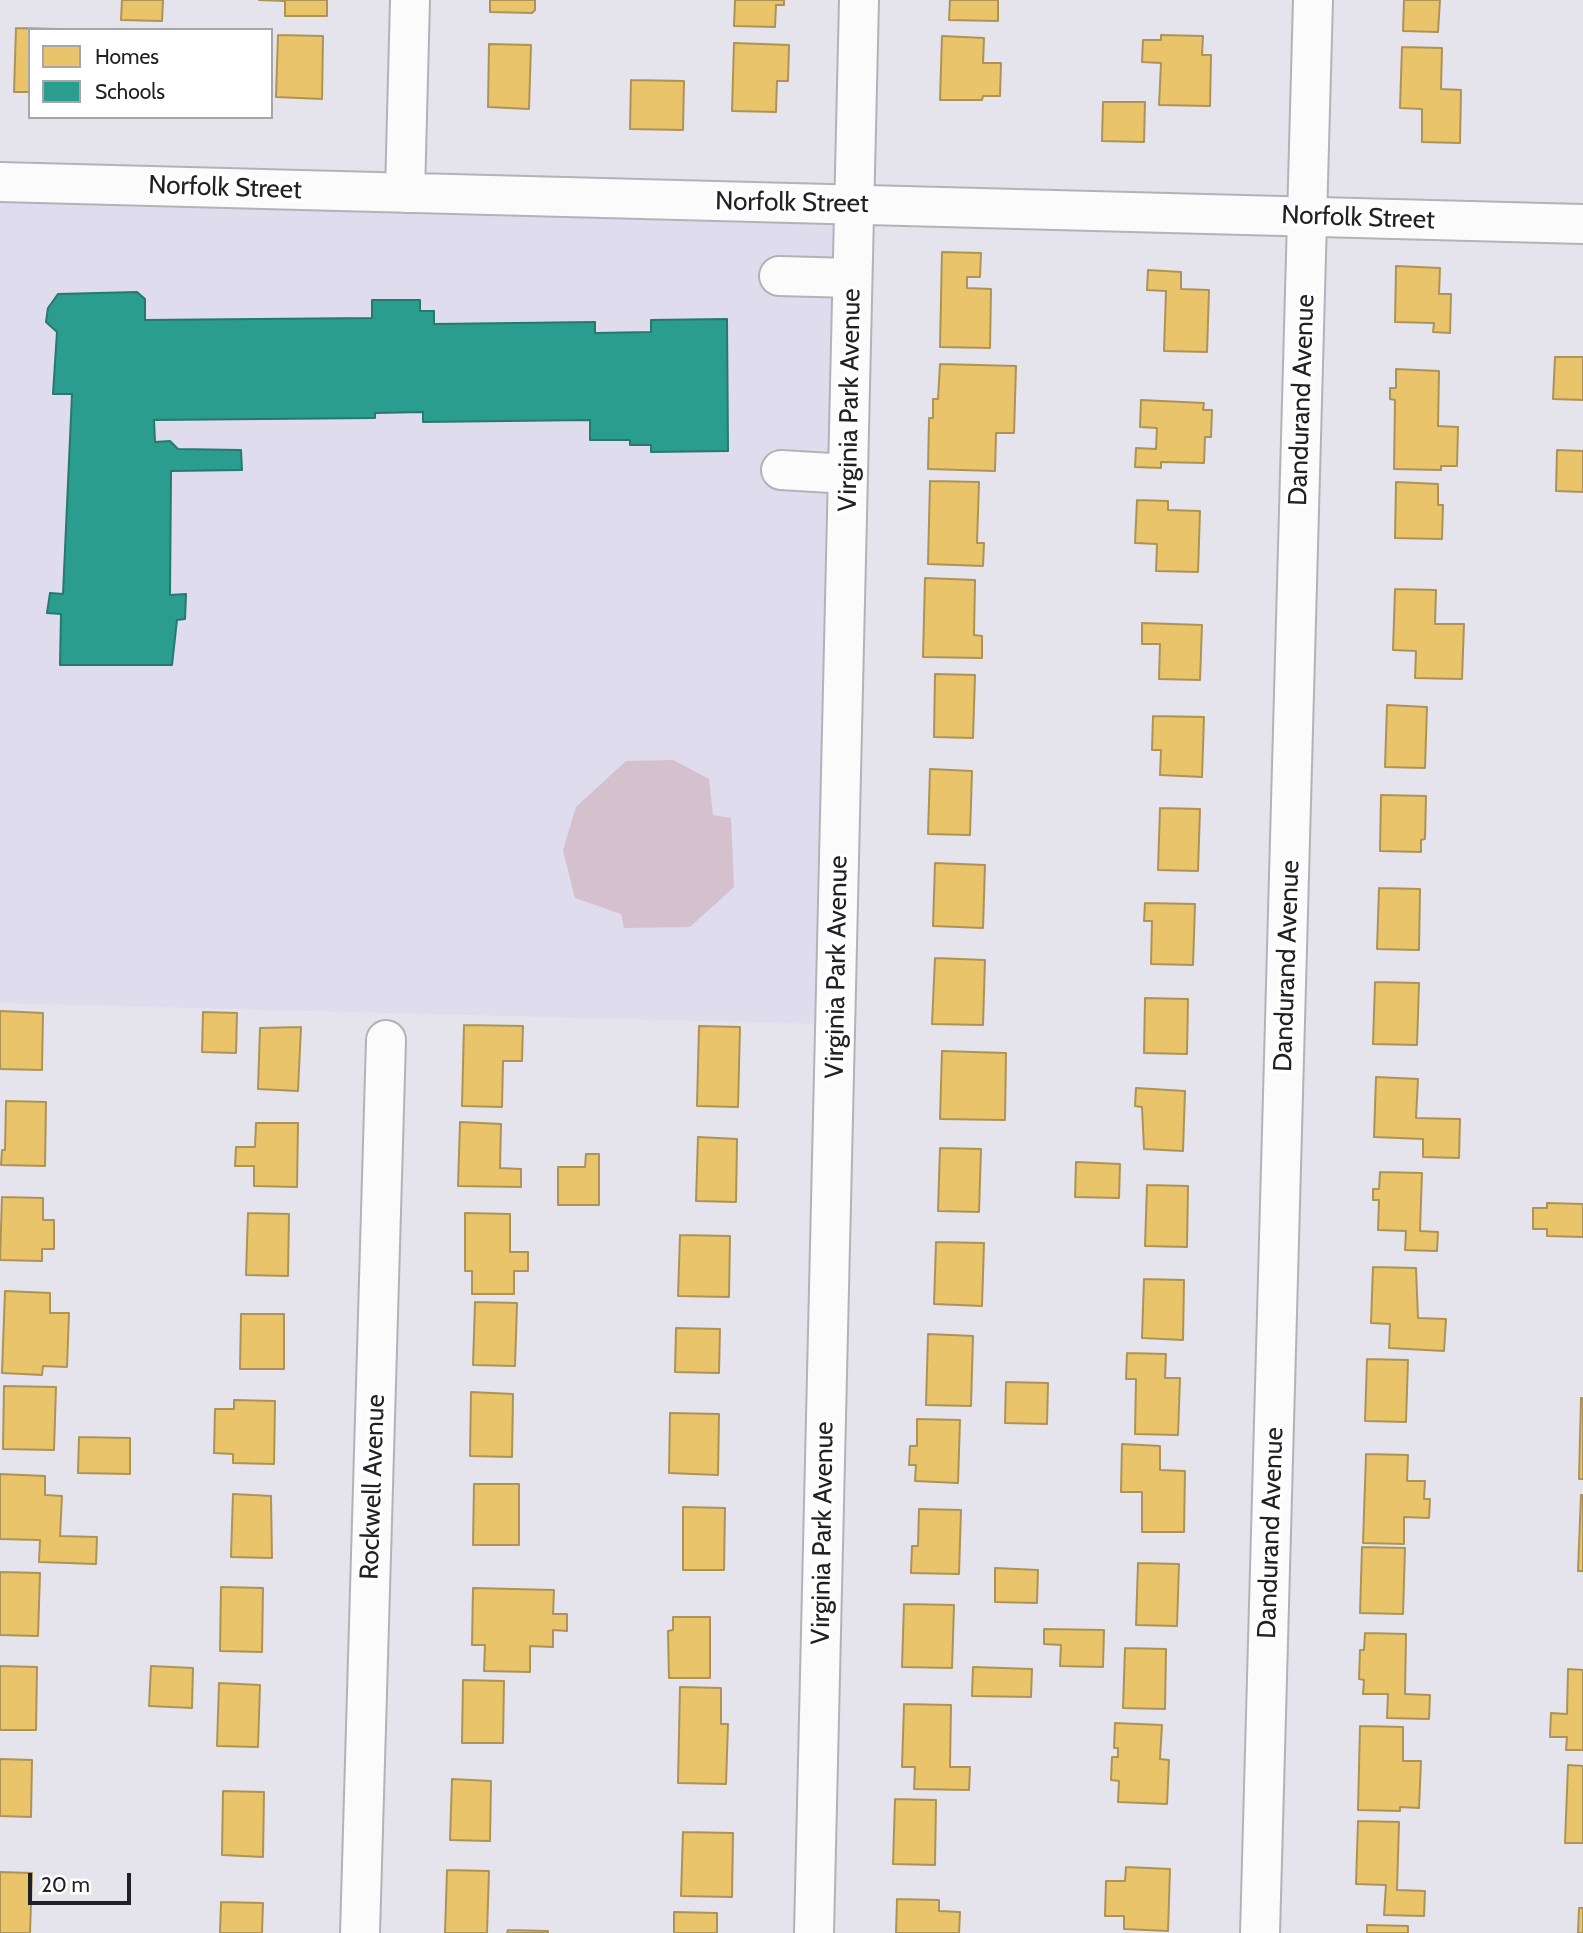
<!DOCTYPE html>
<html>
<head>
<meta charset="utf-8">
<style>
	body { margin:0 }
	#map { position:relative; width:1583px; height:1933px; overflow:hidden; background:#e5e4ec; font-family:Cabin,sans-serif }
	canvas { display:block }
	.legend { position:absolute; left:28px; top:28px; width:245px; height:91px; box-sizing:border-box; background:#fff; border:2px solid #a6a6a8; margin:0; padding:9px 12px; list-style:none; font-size:21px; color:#212026 }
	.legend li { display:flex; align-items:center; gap:14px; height:35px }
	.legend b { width:35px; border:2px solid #a6a6a8 }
	.scale { position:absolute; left:28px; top:1873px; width:103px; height:32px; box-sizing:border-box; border:4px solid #212026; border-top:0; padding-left:9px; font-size:21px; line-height:24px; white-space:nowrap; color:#212026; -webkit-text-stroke:5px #fff; paint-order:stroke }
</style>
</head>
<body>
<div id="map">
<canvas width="1583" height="1933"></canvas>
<ul class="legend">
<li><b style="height:19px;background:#e9c46a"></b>Homes</li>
<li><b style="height:19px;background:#2a9d8f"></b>Schools</li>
</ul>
<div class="scale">20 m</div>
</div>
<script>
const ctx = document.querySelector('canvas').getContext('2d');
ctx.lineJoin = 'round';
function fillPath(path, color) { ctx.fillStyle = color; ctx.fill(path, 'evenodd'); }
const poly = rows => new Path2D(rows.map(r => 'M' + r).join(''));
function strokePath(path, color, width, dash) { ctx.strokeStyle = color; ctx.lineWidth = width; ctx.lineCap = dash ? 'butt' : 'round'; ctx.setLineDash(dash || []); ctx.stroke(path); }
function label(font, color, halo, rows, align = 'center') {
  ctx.font = font + ' Cabin,sans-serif'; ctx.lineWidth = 7; ctx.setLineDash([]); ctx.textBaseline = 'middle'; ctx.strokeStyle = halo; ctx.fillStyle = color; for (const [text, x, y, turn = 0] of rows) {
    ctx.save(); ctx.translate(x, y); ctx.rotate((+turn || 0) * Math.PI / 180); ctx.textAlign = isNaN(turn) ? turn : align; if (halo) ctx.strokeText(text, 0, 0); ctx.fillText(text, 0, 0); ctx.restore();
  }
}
const built = poly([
	[0,201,838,222,820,1024,0,1003]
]);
const green = poly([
	[673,760,709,779,713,815,731,818,734,887,690,927,624,928,621,914,575,898,563,850,576,807,626,761]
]);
const homes = poly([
	[122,0,163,0,162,21,121,20,122,0],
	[259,0,327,0,327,16,285,16,285,1,259,0],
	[490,0,535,0,535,10,532,13,490,12,490,0],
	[735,0,784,0,784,5,776,5,775,27,734,26,735,0],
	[950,0,998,0,998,21,949,20,950,0],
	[1404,0,1440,0,1438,32,1403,31,1404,0],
	[16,28,58,29,30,30,30,92,14,92,16,28],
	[278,35,323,36,322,99,276,97,278,35],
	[1161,35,1203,36,1202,55,1211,55,1210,106,1159,105,1161,63,1142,62,1143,40,1161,40,1161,35],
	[942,36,984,38,983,63,1001,63,1000,96,983,96,982,100,940,100,942,36],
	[734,43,789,45,788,81,777,81,776,112,732,111,734,43],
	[489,44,531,45,529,109,488,107,489,44],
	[1402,47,1442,48,1441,89,1461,90,1460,143,1422,142,1422,109,1400,108,1402,47],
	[631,80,684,81,683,130,630,129,631,80],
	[1103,102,1145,102,1144,142,1102,141,1103,102],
	[942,252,981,253,980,277,967,277,967,288,991,289,990,348,940,347,942,252],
	[1396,266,1440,268,1439,294,1451,294,1450,333,1433,332,1434,323,1395,322,1396,266],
	[1148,270,1181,272,1181,289,1209,290,1207,352,1164,351,1166,291,1147,290,1148,270],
	[1555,357,1583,357,1583,400,1553,399,1555,357],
	[940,364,1016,366,1014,433,996,433,995,471,928,469,929,418,933,418,933,399,938,399,940,364],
	[1396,369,1439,371,1438,426,1458,427,1457,466,1441,466,1441,470,1394,469,1395,400,1390,399,1390,388,1396,388,1396,369],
	[1141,400,1204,403,1203,410,1212,410,1211,437,1205,437,1204,463,1161,462,1161,468,1135,467,1136,448,1156,449,1157,428,1140,427,1141,400],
	[1557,450,1583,451,1583,492,1556,491,1557,450],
	[930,481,979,482,977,543,984,543,983,566,928,564,930,481],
	[1396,482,1438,484,1438,505,1443,505,1442,539,1395,538,1396,482],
	[1137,500,1168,501,1168,510,1200,511,1198,572,1156,571,1157,544,1135,543,1137,500],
	[925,578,975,580,974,635,982,636,982,658,923,657,925,578],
	[1395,589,1436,590,1435,624,1464,624,1462,679,1415,678,1416,651,1393,650,1395,589],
	[1142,623,1202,625,1200,680,1159,679,1160,644,1142,644,1142,623],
	[935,674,975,675,973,738,934,737,935,674],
	[1387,705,1427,707,1425,768,1385,767,1387,705],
	[1153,716,1204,717,1202,777,1160,775,1161,750,1152,750,1153,716],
	[930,769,972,771,970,835,928,834,930,769],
	[1381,795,1426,796,1425,839,1421,840,1421,852,1380,851,1381,795],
	[1160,808,1200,809,1198,871,1158,870,1160,808],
	[935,863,985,865,983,928,933,926,935,863],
	[1379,888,1420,889,1419,950,1377,949,1379,888],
	[1145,903,1195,904,1193,965,1151,964,1152,921,1144,921,1145,903],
	[935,958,985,960,983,1025,932,1024,935,958],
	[1375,982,1419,983,1417,1045,1373,1044,1375,982],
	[1145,998,1188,999,1187,1054,1144,1053,1145,998],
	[0,1011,43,1013,42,1070,0,1069,0,1011],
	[203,1012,237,1013,236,1053,202,1052,203,1012],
	[464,1025,523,1026,522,1061,503,1061,502,1107,462,1106,464,1025],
	[699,1026,740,1027,738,1107,697,1106,699,1026],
	[301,1027,298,1091,258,1089,260,1028,301,1027],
	[942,1051,1006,1053,1005,1120,940,1119,942,1051],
	[1376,1077,1418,1079,1416,1118,1460,1119,1459,1158,1423,1157,1423,1139,1374,1137,1376,1077],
	[1136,1088,1185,1091,1183,1151,1144,1149,1142,1107,1135,1106,1136,1088],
	[6,1101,46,1102,45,1166,1,1165,2,1150,5,1150,6,1101],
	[460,1122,501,1124,500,1168,521,1169,521,1187,458,1186,460,1122],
	[256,1123,298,1123,297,1187,254,1186,254,1166,235,1166,236,1147,255,1147,256,1123],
	[698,1137,737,1139,736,1202,696,1201,698,1137],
	[940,1148,981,1149,979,1212,938,1211,940,1148],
	[586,1154,599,1154,599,1205,558,1205,558,1167,585,1167,586,1154],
	[1076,1162,1120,1164,1119,1198,1075,1197,1076,1162],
	[1380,1172,1422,1173,1420,1231,1438,1232,1437,1251,1405,1250,1406,1231,1378,1230,1379,1200,1373,1200,1373,1189,1379,1189,1380,1172],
	[1147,1185,1188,1186,1187,1247,1145,1246,1147,1185],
	[2,1197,43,1198,43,1220,54,1220,54,1249,42,1249,42,1261,0,1260,2,1197],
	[1547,1203,1583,1204,1583,1237,1547,1236,1547,1229,1533,1229,1533,1208,1547,1208,1547,1203],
	[248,1213,289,1214,288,1276,246,1275,248,1213],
	[465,1213,510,1214,510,1252,528,1252,528,1271,514,1271,514,1294,472,1294,472,1271,465,1271,465,1213],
	[680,1235,730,1236,729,1297,678,1296,680,1235],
	[936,1242,984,1243,982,1306,934,1304,936,1242],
	[1373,1267,1416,1268,1418,1318,1446,1319,1444,1351,1389,1348,1390,1324,1371,1323,1373,1267],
	[1144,1279,1184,1280,1183,1340,1142,1338,1144,1279],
	[5,1291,50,1293,50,1313,69,1313,67,1367,43,1366,42,1375,2,1373,5,1291],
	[475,1302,517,1303,515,1366,473,1365,475,1302],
	[241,1314,284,1314,284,1369,240,1369,241,1314],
	[676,1328,720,1329,719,1373,675,1372,676,1328],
	[928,1334,973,1336,971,1406,926,1405,928,1334],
	[1127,1353,1166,1354,1165,1378,1180,1378,1178,1435,1135,1434,1136,1379,1126,1379,1127,1353],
	[1367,1359,1408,1360,1406,1422,1365,1421,1367,1359],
	[1006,1382,1048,1383,1047,1424,1005,1423,1006,1382],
	[4,1386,56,1387,54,1450,3,1449,4,1386],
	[471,1392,513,1394,512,1457,470,1456,471,1392],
	[1581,1398,1583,1398,1583,1479,1579,1479,1581,1398],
	[234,1400,275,1401,274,1464,233,1463,233,1454,214,1453,215,1409,234,1409,234,1400],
	[670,1413,719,1414,718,1475,669,1473,670,1413],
	[917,1419,960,1420,958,1483,915,1481,916,1465,909,1465,910,1446,917,1446,917,1419],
	[79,1437,130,1438,130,1474,78,1473,79,1437],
	[1122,1444,1160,1446,1160,1470,1185,1471,1184,1532,1142,1532,1142,1492,1121,1492,1122,1444],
	[1366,1454,1408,1455,1407,1481,1425,1481,1424,1499,1430,1499,1429,1518,1404,1517,1404,1544,1363,1543,1366,1454],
	[0,1474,45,1476,45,1495,62,1496,60,1536,97,1537,96,1564,39,1562,40,1540,0,1539,0,1474],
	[474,1484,519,1484,519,1545,473,1545,474,1484],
	[233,1494,271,1496,272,1558,231,1557,233,1494],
	[1581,1495,1583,1495,1583,1571,1578,1571,1581,1495],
	[683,1507,725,1508,724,1570,683,1570,683,1507],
	[919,1509,961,1510,959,1574,911,1573,912,1546,918,1546,919,1509],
	[1362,1547,1405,1548,1403,1614,1360,1613,1362,1547],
	[1138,1563,1179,1564,1177,1626,1136,1625,1138,1563],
	[995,1568,1038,1570,1037,1603,995,1602,995,1568],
	[0,1572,40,1573,38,1636,0,1635,0,1572],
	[221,1587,263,1588,262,1652,220,1651,221,1587],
	[473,1588,554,1590,553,1614,567,1614,567,1631,553,1630,553,1647,530,1646,530,1672,484,1671,485,1645,472,1645,473,1588],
	[904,1604,954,1605,952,1668,902,1667,904,1604],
	[673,1617,710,1617,710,1678,669,1678,668,1631,673,1630,673,1617],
	[1044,1629,1104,1630,1103,1667,1060,1666,1061,1645,1044,1644,1044,1629],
	[1365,1633,1406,1634,1405,1694,1430,1695,1429,1719,1387,1718,1388,1694,1363,1694,1364,1680,1359,1679,1360,1650,1364,1650,1365,1633],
	[1125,1648,1166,1649,1165,1709,1123,1708,1125,1648],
	[0,1666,37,1667,36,1730,0,1730,0,1666],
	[151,1666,193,1668,192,1708,149,1706,151,1666],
	[973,1667,1032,1669,1031,1697,972,1696,973,1667],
	[1568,1669,1583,1670,1583,1750,1566,1750,1567,1737,1550,1737,1551,1713,1567,1714,1568,1669],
	[463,1680,504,1681,503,1743,462,1743,463,1680],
	[219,1683,260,1685,258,1747,217,1746,219,1683],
	[680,1687,721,1688,721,1724,728,1724,726,1784,678,1783,680,1687],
	[904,1704,951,1705,950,1767,970,1767,969,1790,914,1789,915,1767,902,1767,904,1704],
	[1115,1723,1162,1725,1160,1759,1169,1760,1167,1804,1118,1802,1119,1781,1111,1780,1112,1757,1118,1757,1118,1748,1114,1748,1115,1723],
	[1360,1726,1403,1727,1403,1761,1421,1761,1419,1808,1400,1807,1400,1811,1358,1810,1360,1726],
	[0,1759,32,1760,31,1817,0,1816,0,1759],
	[1568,1765,1583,1766,1583,1843,1565,1843,1568,1765],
	[452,1779,491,1781,490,1841,450,1840,452,1779],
	[223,1791,264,1792,263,1857,222,1855,223,1791],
	[895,1799,936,1800,935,1865,893,1864,895,1799],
	[1358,1821,1399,1822,1397,1890,1425,1891,1424,1916,1384,1915,1386,1885,1356,1884,1358,1821],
	[683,1832,733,1833,732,1897,681,1896,683,1832],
	[1126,1867,1170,1869,1168,1931,1124,1929,1124,1916,1105,1916,1106,1881,1125,1881,1126,1867],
	[447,1870,489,1871,487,1933,445,1933,447,1870],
	[0,1872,32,1873,30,1933,0,1933,0,1872],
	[897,1899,939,1900,939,1911,960,1912,959,1933,896,1933,897,1899],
	[221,1902,263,1903,262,1933,220,1933,221,1902],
	[1579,1908,1583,1908,1583,1933,1578,1933,1579,1908],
	[674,1912,717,1913,717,1933,674,1933,674,1912],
	[1367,1925,1408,1926,1408,1933,1367,1933,1367,1925],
	[508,1930,548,1931,548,1933,507,1933,508,1930]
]);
const schools = poly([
	[137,292,145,299,145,320,372,318,372,300,420,300,420,311,434,311,434,324,595,322,595,333,651,332,651,320,727,319,728,451,651,452,651,445,630,445,630,440,590,440,590,420,423,422,423,412,375,413,375,418,154,420,155,442,170,441,178,449,241,450,242,470,171,471,170,595,186,594,185,619,177,620,172,665,60,665,61,614,47,613,50,593,63,594,72,394,53,394,57,332,46,322,48,308,58,294,137,292]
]);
const minor = poly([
	[0,182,1583,224],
	[405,193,410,0],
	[779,276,852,278],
	[781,470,848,474],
	[360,1933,386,1040],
	[814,1933,859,0],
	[1260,1933,1313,0]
]);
const streetNames = [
	["Norfolk Street",225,188,2],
	["Norfolk Street",792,203,1],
	["Norfolk Street",1358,218,2],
	["Virginia Park Avenue",850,400,-89],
	["Dandurand Avenue",1302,400,-88],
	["Dandurand Avenue",1287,966,-88],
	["Virginia Park Avenue",837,967,-89],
	["Rockwell Avenue",373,1487,-88],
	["Virginia Park Avenue",823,1533,-89],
	["Dandurand Avenue",1271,1533,-88]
];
fillPath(built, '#dedced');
fillPath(green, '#d5c0ce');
fillPath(homes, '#e9c46a');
strokePath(homes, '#ad9356', 2);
fillPath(schools, '#2a9d8f');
strokePath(schools, '#277870', 2);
strokePath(minor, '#b2b2b8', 42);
strokePath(minor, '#fbfbfc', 38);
label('26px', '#212026', '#fff', streetNames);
</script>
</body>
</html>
